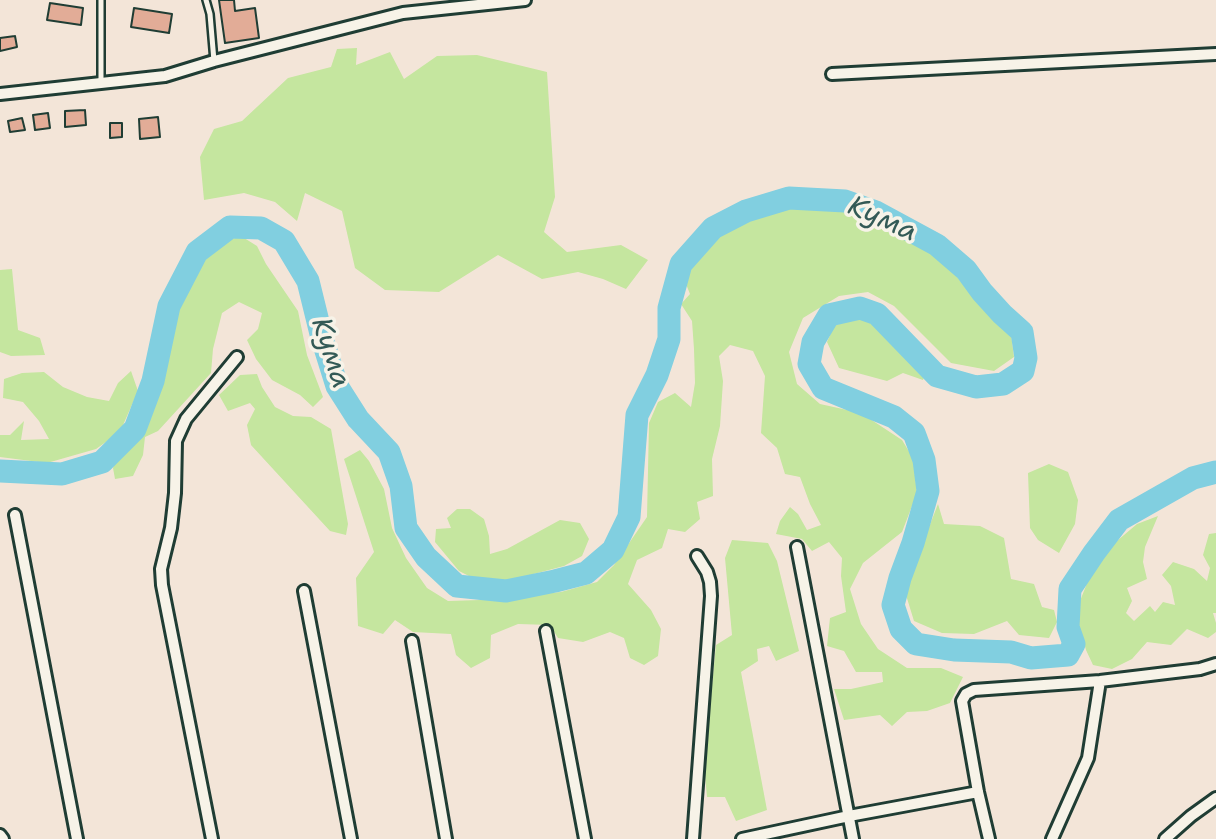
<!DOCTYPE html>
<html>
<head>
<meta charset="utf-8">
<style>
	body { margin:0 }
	canvas { display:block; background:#f3e5d8 }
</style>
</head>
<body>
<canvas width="1216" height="839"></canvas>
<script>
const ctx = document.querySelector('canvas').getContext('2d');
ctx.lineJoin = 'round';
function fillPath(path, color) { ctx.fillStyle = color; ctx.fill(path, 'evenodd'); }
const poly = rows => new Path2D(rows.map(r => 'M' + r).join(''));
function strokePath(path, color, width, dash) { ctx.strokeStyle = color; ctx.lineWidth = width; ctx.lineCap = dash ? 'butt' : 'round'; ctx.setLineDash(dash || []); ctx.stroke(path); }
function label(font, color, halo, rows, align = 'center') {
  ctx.font = font + ' "Shantell Sans",sans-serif'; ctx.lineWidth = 7; ctx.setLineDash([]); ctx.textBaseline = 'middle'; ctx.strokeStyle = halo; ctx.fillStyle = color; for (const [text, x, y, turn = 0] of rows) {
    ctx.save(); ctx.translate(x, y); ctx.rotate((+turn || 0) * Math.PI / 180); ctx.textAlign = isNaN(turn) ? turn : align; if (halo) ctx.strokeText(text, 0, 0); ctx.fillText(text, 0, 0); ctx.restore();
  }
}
const green = poly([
	[357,48,356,65,390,52,404,79,437,56,477,55,547,72,555,197,544,232,567,252,621,245,648,260,626,289,603,279,578,272,542,279,498,255,439,292,385,290,355,268,342,211,305,193,297,221,275,202,244,193,204,200,200,157,214,129,242,121,288,78,331,67,337,49],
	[792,207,843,212,923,247,950,268,974,298,1011,334,1014,357,994,371,951,363,894,306,868,292,839,296,803,318,789,352,797,384,820,404,861,413,902,440,913,458,917,493,902,532,863,563,850,589,861,624,878,649,907,668,941,668,963,677,950,703,927,711,907,712,892,726,880,715,844,720,834,689,851,689,883,682,882,672,856,672,844,651,827,646,830,618,846,612,841,576,842,558,829,542,812,551,802,539,776,534,780,521,790,507,798,514,807,530,821,525,810,504,800,477,785,474,777,448,761,433,765,376,753,351,730,345,719,356,723,381,720,426,712,459,713,496,697,502,700,519,685,532,668,529,662,548,637,560,628,584,651,610,661,629,658,656,644,665,630,658,624,638,610,632,583,642,558,638,550,625,518,624,491,635,490,658,471,668,456,655,451,634,413,632,395,620,383,634,358,626,356,578,374,552,344,459,360,450,369,461,384,489,392,528,406,558,427,588,448,601,480,600,561,592,597,582,614,565,647,517,649,423,658,402,675,393,691,407,695,383,694,349,692,321,681,304,690,294,684,279,692,263,716,238,752,220],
	[241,236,257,246,266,264,298,311,307,355,323,397,313,407,300,395,272,380,256,359,247,340,258,329,262,313,239,302,222,313,213,349,211,373,158,431,145,437,143,455,133,476,115,479,113,468,118,454,141,431,153,398,173,310,199,257,219,244],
	[12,269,18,330,40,338,45,355,11,356,0,352,0,270],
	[853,318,874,318,925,375,923,380,903,373,887,381,839,368,827,342,834,326],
	[131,371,138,391,120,432,96,449,47,463,0,457,0,435,10,435,24,421,21,440,49,439,39,421,23,402,3,398,4,379,22,373,44,372,63,387,87,397,109,401,118,383],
	[257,374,262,387,275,407,293,416,311,417,331,429,348,524,346,535,330,531,251,445,247,425,255,409,250,403,228,411,219,395,240,375],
	[1049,464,1068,472,1078,500,1075,524,1059,553,1038,540,1030,528,1028,473],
	[938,504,944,524,980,526,1004,538,1011,579,1034,584,1042,607,1054,610,1057,622,1049,638,1019,635,1007,621,974,634,942,633,914,621,906,595,915,563],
	[457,509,470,509,484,519,489,536,490,554,507,549,560,520,580,523,589,539,582,556,564,566,507,581,479,581,459,571,435,542,436,529,451,528,447,518],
	[1158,516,1145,547,1143,562,1147,579,1127,588,1132,601,1126,613,1134,621,1150,606,1155,612,1163,602,1175,605,1171,586,1162,575,1173,562,1194,569,1207,581,1210,568,1203,555,1209,534,1216,533,1216,613,1213,613,1216,623,1216,632,1208,638,1187,629,1171,645,1147,642,1132,659,1112,669,1093,665,1086,650,1079,625,1080,601,1091,573,1111,546,1137,524],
	[732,540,768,543,777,561,799,651,776,661,769,646,757,649,758,661,741,672,767,810,736,821,725,797,707,797,704,765,716,645,732,635,725,558]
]);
const river = poly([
	[0,471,62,474,102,462,135,429,153,381,169,306,197,252,230,227,261,228,284,241,308,281,322,338,337,386,358,419,389,452,401,486,406,528,426,557,457,586,506,591,555,581,586,573,613,550,629,517,637,415,657,375,669,339,669,308,681,264,713,228,746,211,789,198,845,201,876,212,937,245,966,270,982,292,1002,314,1022,332,1026,358,1023,371,1003,384,976,387,937,376,877,314,860,308,829,315,813,342,809,364,823,388,894,417,914,433,924,460,928,491,913,543,900,578,893,605,901,629,916,644,954,650,1011,652,1031,658,1068,655,1074,644,1068,627,1070,589,1094,553,1119,520,1193,478,1216,472]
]);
const building = poly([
	[219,0,234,0,235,11,255,8,259,38,225,43,219,0],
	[50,3,83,8,81,25,47,20,50,3],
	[134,8,172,14,169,33,131,27,134,8],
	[15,36,17,47,0,51,0,38,15,36],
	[85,110,86,125,65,127,65,111,85,110],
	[48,113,50,128,35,130,33,115,48,113],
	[158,117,160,137,140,139,139,119,158,117],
	[22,118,25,130,10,132,8,121,22,118],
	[110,123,122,123,122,137,110,138,110,123]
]);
const service = poly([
	[206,0,210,14,214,61],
	[101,82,101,0]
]);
const minor = poly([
	[832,74,1216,54],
	[0,94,165,76,214,61,403,13,525,0],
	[15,515,77,839],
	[797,547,853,839],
	[304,591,351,839],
	[546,631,585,839],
	[412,641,446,839],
	[0,835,3,839],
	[212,839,162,585,161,569,171,528,175,493,176,441,186,419,237,357],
	[693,839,711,596,710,582,707,572,697,556],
	[742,839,849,816,978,792],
	[989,839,978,792,962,701,966,694,974,690,1100,681,1200,669,1216,664],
	[1052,839,1088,758,1100,681],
	[1165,839,1191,816,1216,798]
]);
const waterNames = [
	["Кума",882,220,24],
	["Кума",330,353,72]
];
fillPath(green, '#c5e69f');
strokePath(river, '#81cfe0', 23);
fillPath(building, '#e2ac97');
strokePath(building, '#1f3d34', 2);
strokePath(service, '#1f3d34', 10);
strokePath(minor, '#1f3d34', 16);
strokePath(service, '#f7f3e8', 5);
strokePath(minor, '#f7f3e8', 10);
label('italic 28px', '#335a56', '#f7f3e8', waterNames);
</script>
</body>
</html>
